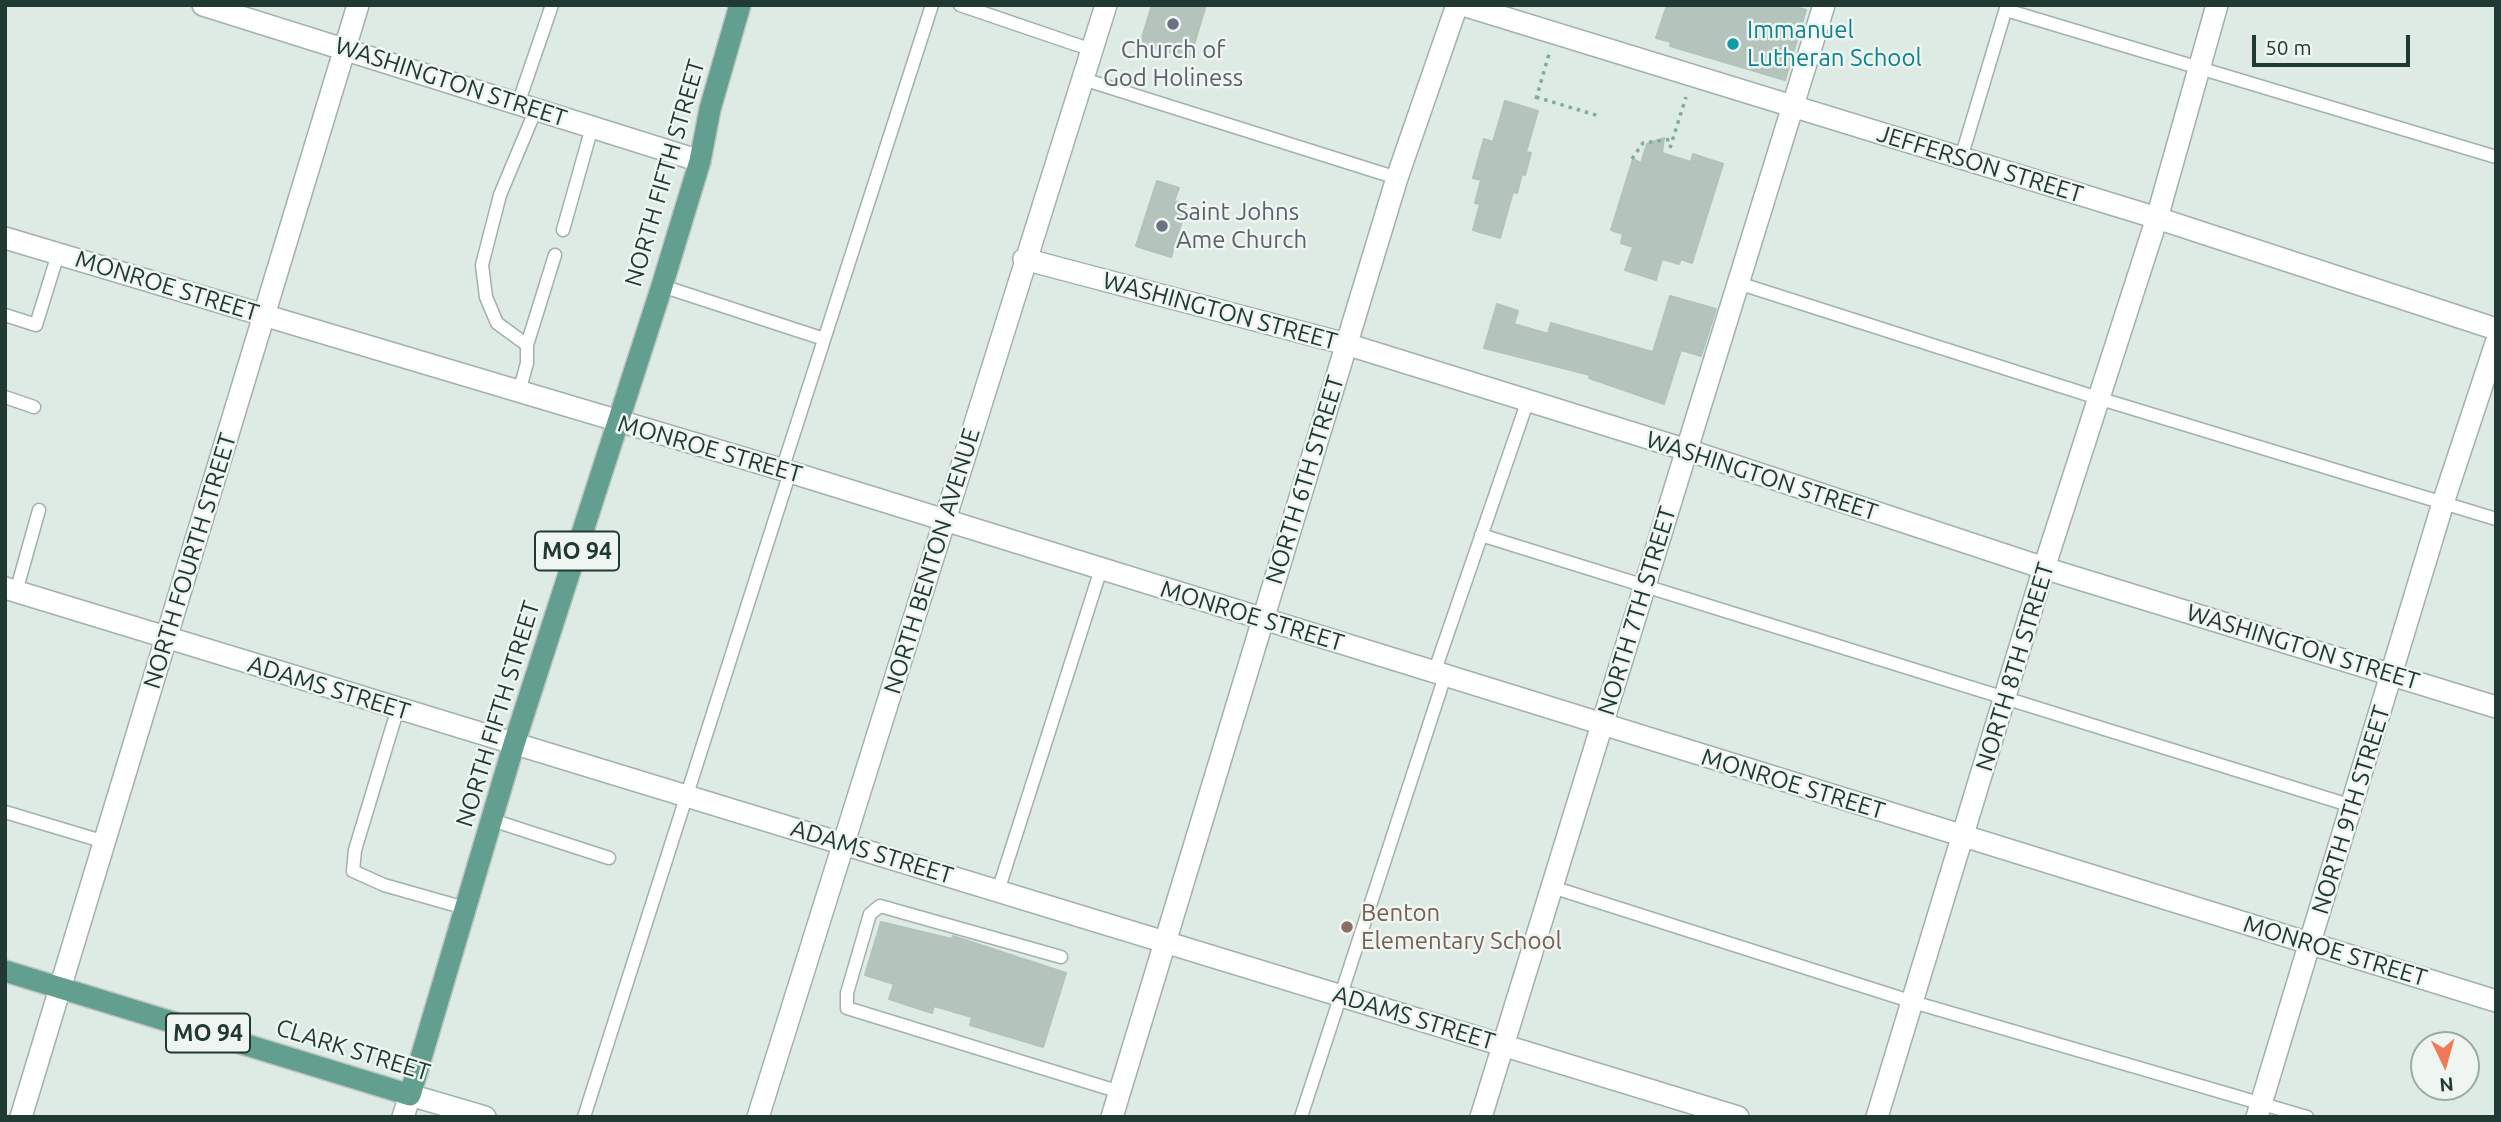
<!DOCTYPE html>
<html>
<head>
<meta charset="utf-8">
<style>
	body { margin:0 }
	#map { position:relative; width:2501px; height:1122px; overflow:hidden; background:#deeae4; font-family:Ubuntu,sans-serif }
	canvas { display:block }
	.frame { position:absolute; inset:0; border:7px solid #203932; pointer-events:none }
	.north { position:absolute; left:2410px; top:1031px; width:70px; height:70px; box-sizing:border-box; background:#eff6f2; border:2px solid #9caaa5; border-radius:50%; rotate:175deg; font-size:19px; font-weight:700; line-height:28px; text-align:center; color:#203932 }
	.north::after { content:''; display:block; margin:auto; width:24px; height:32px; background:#ef7a57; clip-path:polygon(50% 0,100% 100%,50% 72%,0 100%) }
	.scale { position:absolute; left:2252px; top:35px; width:158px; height:32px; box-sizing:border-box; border:4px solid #203932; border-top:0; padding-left:9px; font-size:21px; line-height:24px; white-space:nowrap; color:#203932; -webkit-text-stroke:5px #eff6f2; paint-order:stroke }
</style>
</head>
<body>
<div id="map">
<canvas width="2501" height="1122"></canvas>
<div class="frame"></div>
<div class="north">N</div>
<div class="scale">50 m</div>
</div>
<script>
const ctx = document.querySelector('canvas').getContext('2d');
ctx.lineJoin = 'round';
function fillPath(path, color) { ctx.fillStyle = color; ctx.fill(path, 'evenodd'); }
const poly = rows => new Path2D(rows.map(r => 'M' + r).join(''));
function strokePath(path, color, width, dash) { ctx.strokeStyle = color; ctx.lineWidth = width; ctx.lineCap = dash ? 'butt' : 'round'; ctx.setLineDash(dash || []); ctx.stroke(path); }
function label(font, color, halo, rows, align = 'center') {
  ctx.font = font + ' Ubuntu,sans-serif'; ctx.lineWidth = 5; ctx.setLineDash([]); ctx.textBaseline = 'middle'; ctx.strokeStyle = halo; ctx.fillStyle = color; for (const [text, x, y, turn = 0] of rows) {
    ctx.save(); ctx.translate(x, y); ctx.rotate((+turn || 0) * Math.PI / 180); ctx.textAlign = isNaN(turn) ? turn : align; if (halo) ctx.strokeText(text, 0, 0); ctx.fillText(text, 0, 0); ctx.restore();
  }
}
const building = poly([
	[1152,5,1206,5,1190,58,1140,44,1152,5],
	[1667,5,1800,5,1799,8,1806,10,1785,80,1670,46,1671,42,1656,38,1667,5],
	[1505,101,1538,111,1526,152,1531,153,1525,175,1522,174,1517,193,1513,192,1500,238,1473,230,1480,204,1475,203,1481,180,1473,178,1484,139,1493,142,1505,101],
	[1664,138,1662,153,1691,162,1693,154,1723,164,1692,263,1681,259,1679,264,1662,259,1656,280,1625,270,1633,247,1621,243,1623,234,1611,230,1633,159,1641,163,1647,144,1664,138],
	[1157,181,1179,188,1174,201,1187,205,1171,257,1136,246,1157,181],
	[1670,296,1716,309,1701,356,1681,350,1664,404,1589,378,1590,375,1484,348,1497,304,1518,311,1514,324,1548,334,1551,323,1653,352,1670,296],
	[881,922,952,939,953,936,1066,973,1043,1047,970,1025,972,1017,934,1006,932,1013,889,999,894,984,865,975,881,922]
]);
const path = poly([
	[1536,97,1599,116],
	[1536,99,1549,54],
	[1670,148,1686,97],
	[1632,159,1643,143,1673,139]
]);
const lane = poly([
	[960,5,1092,50],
	[2006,10,2496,157],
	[1083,79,1397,178],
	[518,104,552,5],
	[1961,158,2007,5],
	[563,230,592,127],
	[1738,283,2101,399,2496,519],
	[662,286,824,339],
	[5,315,36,325,58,254],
	[527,345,555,255],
	[519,392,527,363,527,345,497,323,486,297,482,265,500,195,536,109],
	[5,397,34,407],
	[782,470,932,5],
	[1481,535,2352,806],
	[16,592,39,510],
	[1434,673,1528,400],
	[398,708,355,850,353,871,384,885,465,908],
	[5,812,105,842],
	[492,820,609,858],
	[1552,887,1913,1002,2307,1117],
	[998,891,1101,569],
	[1061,957,880,906,870,914,847,993,847,1008,1120,1092],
	[584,1117,790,472],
	[1301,1117,1445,676]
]);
const street = poly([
	[203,5,700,161],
	[1463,5,2157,218,2496,329],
	[5,238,790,472,2496,1001],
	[1024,259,1346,344,1687,450,2044,568,2496,707],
	[5,588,1738,1117],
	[21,1117,358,5],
	[758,1117,1106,5],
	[1112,1117,1397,178,1457,5],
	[1481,1117,1824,5],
	[1877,1117,2044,568,2157,218,2217,5],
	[2257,1117,2443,503,2496,343]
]);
const secondary = poly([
	[403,1117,410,1095,485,1117]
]);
const primary = poly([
	[5,971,410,1095,514,744,662,286,700,161,710,109,740,5]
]);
const markers = [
	[1173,24,7,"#6b7280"],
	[1733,44,7,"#0f9aa8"],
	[1162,226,7,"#6b7280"],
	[1347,927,7,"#8d6e63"]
];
const shields = [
	[577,551,84],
	[208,1033,84]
];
const shieldNames = [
	["MO 94",577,551],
	["MO 94",208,1033]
];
const cultureNames = [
	["Immanuel",1747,30],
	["Lutheran School",1747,58]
];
const worshipNames = [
	["Church of",1173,50],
	["God Holiness",1173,78],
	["Saint Johns",1176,212,"left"],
	["Ame Church",1176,240,"left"]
];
const streetNames = [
	["WASHINGTON STREET",451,82,18],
	["JEFFERSON STREET",1980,164,17],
	["NORTH FIFTH STREET",665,173,-74],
	["MONROE STREET",167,286,17],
	["WASHINGTON STREET",1220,311,15],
	["MONROE STREET",710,449,16],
	["WASHINGTON STREET",1762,476,18],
	["NORTH 6TH STREET",1305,480,-73],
	["NORTH FOURTH STREET",190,561,-73],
	["NORTH BENTON AVENUE",932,561,-73],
	["NORTH 7TH STREET",1637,611,-73],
	["MONROE STREET",1252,616,17],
	["WASHINGTON STREET",2303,647,17],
	["NORTH 8TH STREET",2015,667,-73],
	["ADAMS STREET",329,688,17],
	["NORTH FIFTH STREET",498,714,-73],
	["MONROE STREET",1793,784,17],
	["NORTH 9TH STREET",2351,810,-73],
	["ADAMS STREET",872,852,17],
	["MONROE STREET",2335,951,17],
	["ADAMS STREET",1414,1018,17],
	["CLARK STREET",353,1050,17]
];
const educationNames = [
	["Benton",1361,913],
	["Elementary School",1361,941]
];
fillPath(building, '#b4c4bd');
strokePath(building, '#b1c3bb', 2);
strokePath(lane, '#a1b1ab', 15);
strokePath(street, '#a1b1ab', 24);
strokePath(secondary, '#9eb5ac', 24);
strokePath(primary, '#bcc4c2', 24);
strokePath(path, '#7fad9e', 3.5, [3.5, 5]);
strokePath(lane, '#fff', 12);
strokePath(street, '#fff', 21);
strokePath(secondary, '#fff', 21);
strokePath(primary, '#639f8e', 21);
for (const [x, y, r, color] of markers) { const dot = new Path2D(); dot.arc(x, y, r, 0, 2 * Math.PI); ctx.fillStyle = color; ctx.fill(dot); strokePath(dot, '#eff6f2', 2.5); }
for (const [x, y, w] of shields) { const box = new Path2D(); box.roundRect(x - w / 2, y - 19.5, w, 39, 5); ctx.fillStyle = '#eff6f2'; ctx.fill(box); strokePath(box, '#203932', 2); }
label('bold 23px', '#203932', null, shieldNames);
label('24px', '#0d838f', '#eff6f2', cultureNames, 'left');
label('24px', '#5b616d', '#eff6f2', worshipNames);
label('24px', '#203932', '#eff6f2', streetNames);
label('24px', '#785e54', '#eff6f2', educationNames, 'left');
</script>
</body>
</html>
